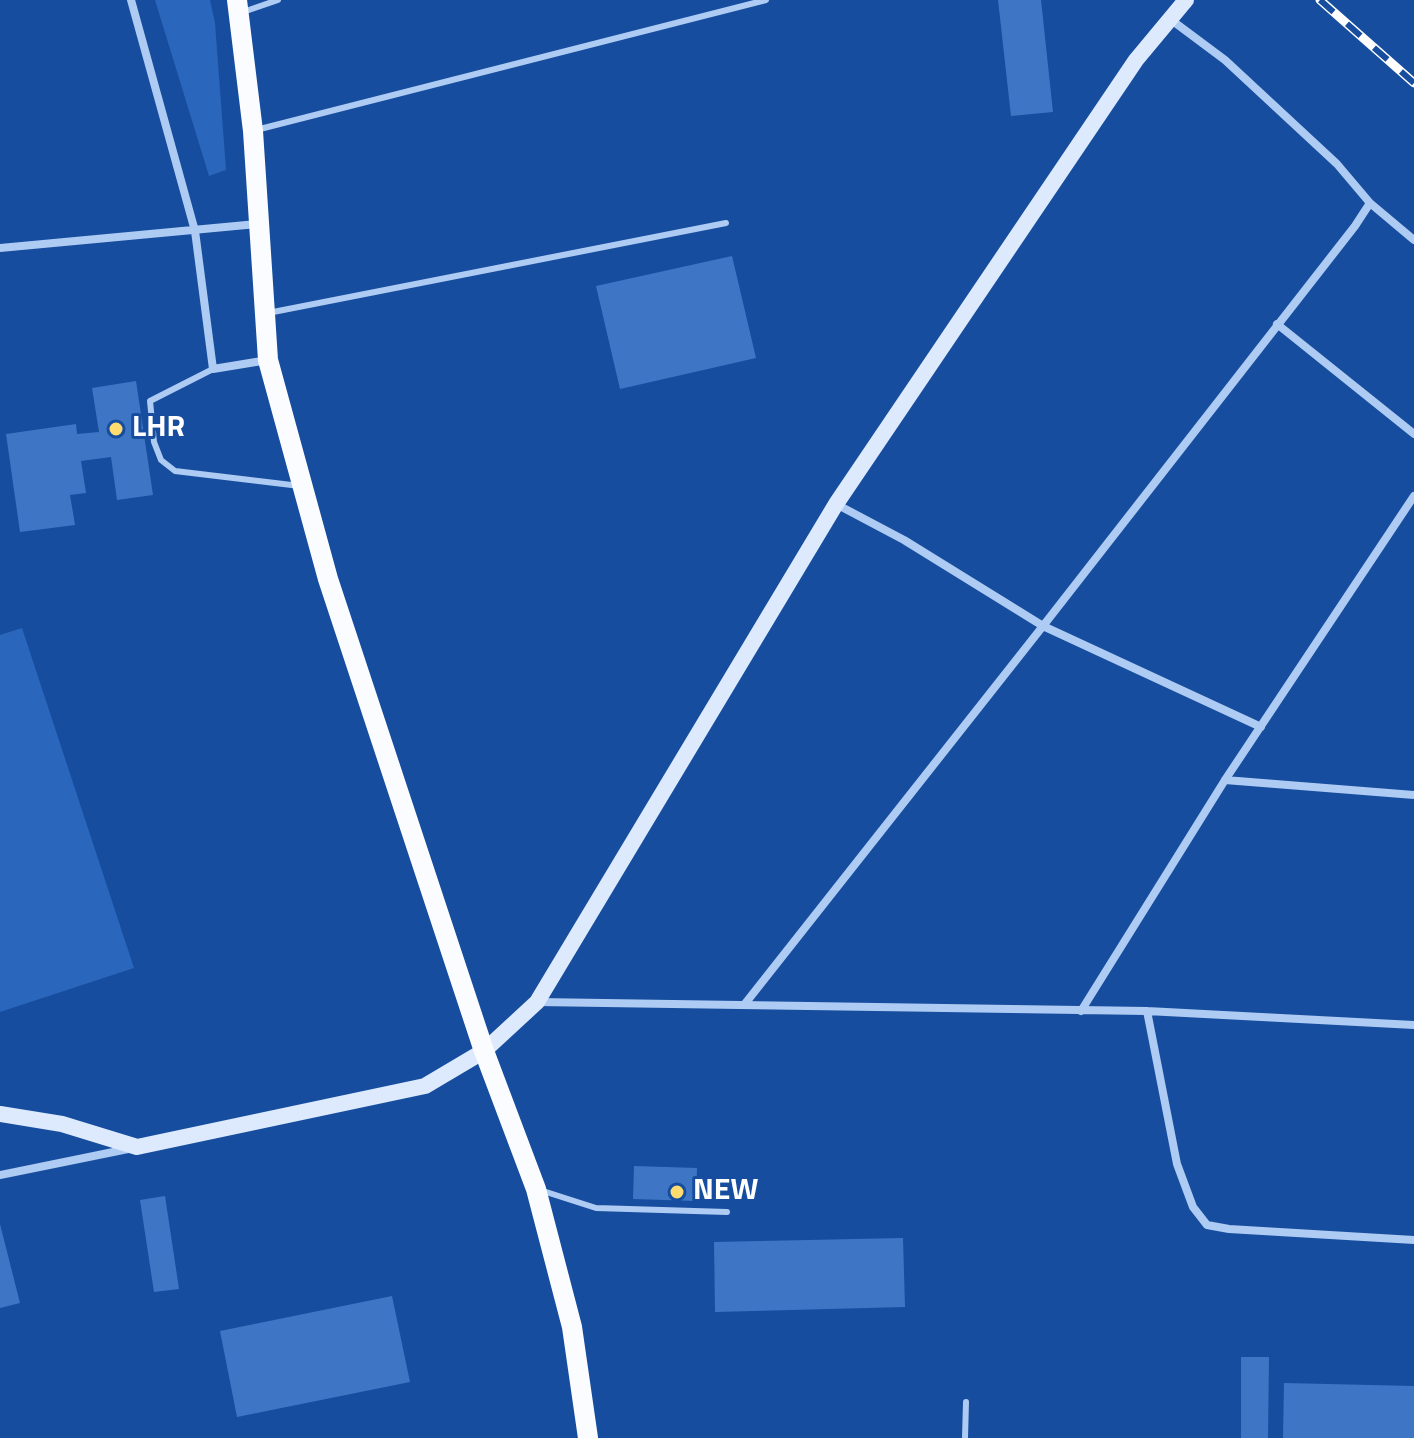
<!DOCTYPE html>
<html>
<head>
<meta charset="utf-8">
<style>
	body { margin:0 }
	canvas { display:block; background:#164d9e }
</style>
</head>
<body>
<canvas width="1414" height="1438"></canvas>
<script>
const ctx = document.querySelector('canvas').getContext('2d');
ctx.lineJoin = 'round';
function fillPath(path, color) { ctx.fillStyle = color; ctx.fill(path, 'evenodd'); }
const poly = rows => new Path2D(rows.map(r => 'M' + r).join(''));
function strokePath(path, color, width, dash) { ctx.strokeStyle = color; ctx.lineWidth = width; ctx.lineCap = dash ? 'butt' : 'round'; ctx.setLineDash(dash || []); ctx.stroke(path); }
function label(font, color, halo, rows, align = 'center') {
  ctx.font = font + ' "Titillium Web",sans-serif'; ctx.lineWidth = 6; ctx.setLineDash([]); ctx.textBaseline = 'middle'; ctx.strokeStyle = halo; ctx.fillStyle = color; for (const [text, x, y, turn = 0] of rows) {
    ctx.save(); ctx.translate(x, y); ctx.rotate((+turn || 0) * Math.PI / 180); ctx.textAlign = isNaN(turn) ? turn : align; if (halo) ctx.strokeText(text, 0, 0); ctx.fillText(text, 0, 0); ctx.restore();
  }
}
const green = poly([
	[155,0,210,0,215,23,226,170,209,176],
	[22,628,134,968,0,1012,0,635]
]);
const building = poly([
	[998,0,1041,0,1053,112,1011,116],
	[732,256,756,358,620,389,596,286],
	[136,381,153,495,117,500,111,457,81,461,86,493,70,495,75,525,20,532,6,434,76,424,77,434,99,432,92,388],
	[634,1166,697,1168,696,1201,633,1199],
	[165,1196,179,1289,154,1292,140,1200],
	[0,1224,20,1303,0,1308],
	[903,1238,905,1307,715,1312,714,1242],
	[392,1296,410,1382,237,1417,220,1331],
	[1241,1357,1269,1357,1268,1438,1241,1438],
	[1284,1383,1414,1386,1414,1438,1283,1438]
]);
const lane = poly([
	[243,12,278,0],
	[256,130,766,0],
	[268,313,726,223],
	[213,369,150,401,154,442,161,460,175,471,300,486],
	[543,1191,596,1208,727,1212],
	[965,1438,966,1402]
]);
const street = poly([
	[131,0,195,231,213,369,268,360],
	[1170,19,1225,60,1337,164,1370,203],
	[0,248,257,224],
	[1277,324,1414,434],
	[836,504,904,540,1043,626,1261,727],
	[1225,780,1414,795],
	[537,1002,1147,1011,1414,1025],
	[744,1005,1043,626,1355,226,1370,203,1414,240],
	[1081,1011,1225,780,1414,496],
	[1147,1011,1177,1164,1193,1207,1207,1225,1229,1229,1414,1240],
	[0,1175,128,1149]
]);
const secondary = poly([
	[0,1114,62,1124,137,1147,425,1086,484,1051,537,1002,836,504,1136,60,1186,0]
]);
const primary = poly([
	[237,0,253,131,268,360,328,579,484,1051,536,1189,572,1327,588,1438]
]);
const rail = poly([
	[1320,0,1414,83]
]);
const markers = [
	[116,429,8,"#ffdb70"],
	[677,1192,8,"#ffdb70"]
];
const poiNames = [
	["LHR",132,429],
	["NEW",693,1192]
];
fillPath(green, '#2966bc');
fillPath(building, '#3e76c5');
strokePath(lane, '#aecbf3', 6);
strokePath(street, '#aecbf3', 8);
strokePath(secondary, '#ddeafd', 16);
strokePath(primary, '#fafcff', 20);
strokePath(rail, '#fff', 9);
strokePath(rail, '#164d9e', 6, [18]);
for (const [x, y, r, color] of markers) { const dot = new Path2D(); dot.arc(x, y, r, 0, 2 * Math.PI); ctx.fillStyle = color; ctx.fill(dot); strokePath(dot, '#164d9e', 3); }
label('bold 30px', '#fff', '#164d9e', poiNames, 'left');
</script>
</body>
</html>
